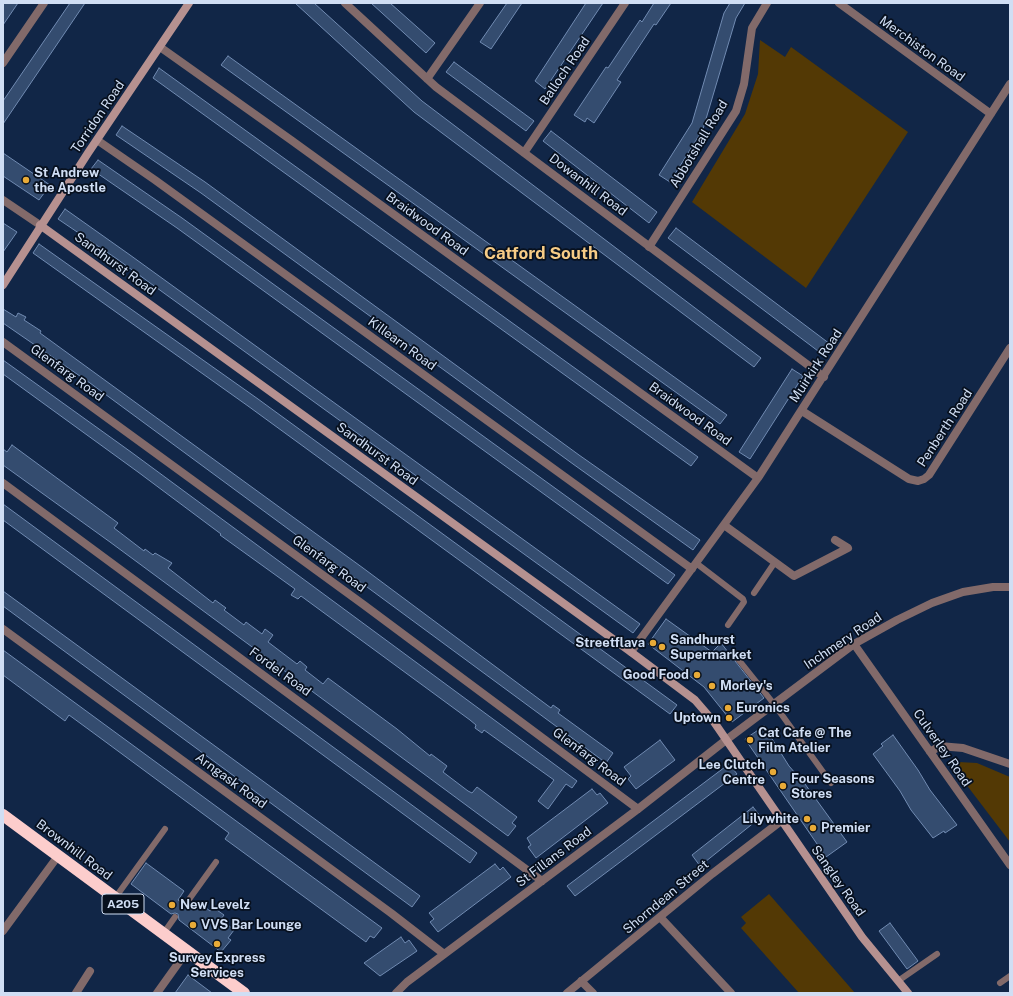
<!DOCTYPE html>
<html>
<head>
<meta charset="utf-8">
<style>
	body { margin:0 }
	#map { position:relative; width:1013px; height:996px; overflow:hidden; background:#112647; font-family:"Public Sans",sans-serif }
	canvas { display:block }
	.frame { position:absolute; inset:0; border:4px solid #d0def4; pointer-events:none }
</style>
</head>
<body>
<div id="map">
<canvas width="1013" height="996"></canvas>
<div class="frame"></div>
</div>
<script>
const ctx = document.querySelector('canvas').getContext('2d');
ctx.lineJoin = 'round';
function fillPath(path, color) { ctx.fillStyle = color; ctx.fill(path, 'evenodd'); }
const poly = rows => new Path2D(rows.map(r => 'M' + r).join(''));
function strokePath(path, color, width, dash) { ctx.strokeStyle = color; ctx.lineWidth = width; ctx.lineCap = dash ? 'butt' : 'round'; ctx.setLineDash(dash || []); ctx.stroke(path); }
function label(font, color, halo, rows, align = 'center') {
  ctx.font = font + ' "Public Sans",sans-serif'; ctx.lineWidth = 3.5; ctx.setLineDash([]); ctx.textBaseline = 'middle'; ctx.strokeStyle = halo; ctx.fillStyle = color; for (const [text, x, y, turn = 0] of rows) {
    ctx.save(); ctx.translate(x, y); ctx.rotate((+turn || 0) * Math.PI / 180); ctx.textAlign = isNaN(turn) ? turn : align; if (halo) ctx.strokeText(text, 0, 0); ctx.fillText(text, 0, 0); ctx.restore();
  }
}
const green = poly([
	[760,40,785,57,791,47,908,132,806,288,692,202,745,114,758,74],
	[958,762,977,763,1010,777,1010,842,959,775],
	[769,894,855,993,799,993,741,928,746,923,741,917]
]);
const building = poly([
	[3,3,18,3,3,25,3,3],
	[70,3,85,3,3,124,3,101,70,3],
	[295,3,314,3,422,101,761,358,754,367,414,112,295,3],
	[371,3,390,3,435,43,426,53,371,3],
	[507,3,522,3,491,49,480,42,507,3],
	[586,3,603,3,545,89,535,81,586,3],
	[654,3,671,3,656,25,654,24,617,80,621,82,594,123,587,118,585,122,574,115,606,67,608,68,640,20,642,22,654,3],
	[730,3,745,3,736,18,703,129,670,182,659,175,692,123,724,13,730,3],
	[228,56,727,415,720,424,221,65,228,56],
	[454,62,534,121,526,131,446,72,454,62],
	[159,68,698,457,691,466,153,78,159,68],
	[122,126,205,182,579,455,700,540,693,550,573,464,201,193,116,135,122,126],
	[551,131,657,212,649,223,543,141,551,131],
	[3,153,50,185,39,200,3,176,3,153],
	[98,160,182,218,675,575,668,584,177,228,91,169,98,160],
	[65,209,130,255,640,624,633,633,117,259,58,219,65,209],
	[3,223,17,232,3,252,3,223],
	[676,228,830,344,822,354,668,238,676,228],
	[39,244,258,399,677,705,670,714,248,406,33,253,39,244],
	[3,309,16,317,18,313,26,317,24,320,41,331,40,333,363,568,551,708,553,705,560,710,558,713,613,753,606,763,90,383,3,323,3,309],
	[3,360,131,452,577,781,572,788,566,784,548,809,538,801,554,780,484,730,482,733,475,728,476,725,470,720,301,596,298,599,291,595,295,589,220,535,221,534,138,472,3,374,3,360],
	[792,369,803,376,750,459,739,452,792,369],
	[12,445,118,523,114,528,144,551,145,549,153,555,155,553,172,563,168,568,213,603,215,600,226,608,224,610,244,625,246,622,262,634,265,629,273,635,268,642,297,664,300,661,307,667,305,670,323,684,328,678,397,729,430,756,431,754,447,766,443,772,468,791,472,793,477,787,517,817,512,823,516,826,508,836,110,542,3,465,3,449,7,452,12,445],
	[3,504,477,853,470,863,3,520,3,504],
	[3,591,420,896,412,907,3,606,3,591],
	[666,619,712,652,721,643,764,698,732,722,704,687,648,644,666,619],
	[3,650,382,928,374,938,370,936,366,942,225,839,229,833,99,737,69,715,65,721,3,675,3,650],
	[764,726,789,766,796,774,797,773,847,842,826,857,745,739,764,726],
	[893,735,918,770,930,790,957,825,945,833,944,831,933,838,911,810,900,791,873,754,883,746,881,744,893,735],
	[660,740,675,760,636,789,628,779,631,776,624,767,660,740],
	[729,764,737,774,575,896,567,886,729,764],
	[592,789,597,795,600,793,608,803,536,858,528,847,531,845,527,838,592,789],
	[753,807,761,817,700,866,692,855,753,807],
	[146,863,184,891,178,900,181,902,181,906,183,909,189,908,191,909,197,901,210,911,214,908,224,915,221,919,234,930,228,938,231,940,221,952,179,920,178,914,175,913,171,914,131,884,146,863],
	[495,864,500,870,503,867,511,877,438,932,430,922,434,919,429,913,495,864],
	[890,923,918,961,907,969,879,931,890,923],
	[401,937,405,943,409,940,417,951,380,976,364,963,401,937],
	[188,975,212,993,175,993,188,975]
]);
const lane = poly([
	[696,563,743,599,744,602,728,625],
	[754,593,775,562],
	[734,654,774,704,831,783],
	[115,898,165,829],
	[185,905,216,862],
	[163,934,175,917],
	[898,981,937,954],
	[1000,983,1010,976]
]);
const street = poly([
	[345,3,436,87,824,377],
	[839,3,991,114],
	[160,47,291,140,758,478],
	[3,63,44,3],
	[427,79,480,3],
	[97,140,155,180,692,569],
	[524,153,625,3],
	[3,200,40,225],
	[649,247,736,111,744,84,752,28,767,3],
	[3,342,364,605,638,809],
	[802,411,909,479,918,481,924,479,929,475,1010,348],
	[3,483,542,881],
	[724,525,794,576,848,548,835,540],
	[3,629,391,913,444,954],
	[854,644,1010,865],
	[631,652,758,478,1010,84],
	[930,752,940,746,951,747,963,748,1010,764],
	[660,917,731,993],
	[3,931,58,856],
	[581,981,593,993],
	[76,993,90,971],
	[157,993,187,951],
	[396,993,407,982,638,809,726,740,854,644,897,620,932,603,963,592,993,587,1010,587],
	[567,993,712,874,781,821]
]);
const secondary = poly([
	[40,225,631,652,695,700,714,722,862,937,908,993],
	[3,285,88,153,189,3]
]);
const highway = poly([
	[3,815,244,993]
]);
const markers = [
	[26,180,4,"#e9ab37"],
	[653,643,4,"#e9ab37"],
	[662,647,4,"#e9ab37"],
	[697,675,4,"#e9ab37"],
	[712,686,4,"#e9ab37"],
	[728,708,4,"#e9ab37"],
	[729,718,4,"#e9ab37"],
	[750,740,4,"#e9ab37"],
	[773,772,4,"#e9ab37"],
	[783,786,4,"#e9ab37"],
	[807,819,4,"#e9ab37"],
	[813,828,4,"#e9ab37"],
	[172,905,4,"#e9ab37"],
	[193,925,4,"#e9ab37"],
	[217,944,4,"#e9ab37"]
];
const shields = [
	[123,904,42]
];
const shieldNames = [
	["A205",123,904]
];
const streetNames = [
	["Merchiston Road",922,49,36],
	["Balloch Road",565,71,-56],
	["Torridon Road",98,117,-56],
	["Abbotshall Road",699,144,-59],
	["Dowanhill Road",588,185,37],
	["Braidwood Road",427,224,36],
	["Sandhurst Road",115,264,36],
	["Killearn Road",402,344,36],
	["Muirkirk Road",816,366,-57],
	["Glenfarg Road",67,373,36],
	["Braidwood Road",690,414,36],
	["Penberth Road",945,428,-57],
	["Sandhurst Road",377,454,36],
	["Glenfarg Road",329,564,36],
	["Inchmery Road",843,641,-34],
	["Fordel Road",280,672,36],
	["Culverley Road",942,748,55],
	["Glenfarg Road",589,757,37],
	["Arngask Road",231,781,36],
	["Brownhill Road",74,850,37],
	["St Fillans Road",554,857,-37],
	["Sangley Road",838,881,55],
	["Shorndean Street",666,897,-40]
];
const poiNames = [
	["St Andrew",34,173],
	["the Apostle",34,188],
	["Sandhurst",670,640],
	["Supermarket",670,655],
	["Streetflava",645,643,"right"],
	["Good Food",689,675,"right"],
	["Morley's",720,686],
	["Euronics",736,708],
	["Uptown",721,718,"right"],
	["Cat Cafe @ The",758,733],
	["Film Atelier",758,748],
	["Lee Clutch",765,765,"right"],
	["Centre",765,780,"right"],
	["Four Seasons",791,779],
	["Stores",791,794],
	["Lilywhite",799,819,"right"],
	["Premier",821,828],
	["New Levelz",180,905],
	["VVS Bar Lounge",201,925],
	["Survey Express",217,958,"center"],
	["Services",217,973,"center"]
];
const districtNames = [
	["Catford South",541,254]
];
fillPath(green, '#533905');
fillPath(building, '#344c6f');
strokePath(building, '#718bb2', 1);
strokePath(lane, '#826a6a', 6);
strokePath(street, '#826a6a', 8);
strokePath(secondary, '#b69190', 8);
strokePath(highway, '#fccdcc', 12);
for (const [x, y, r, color] of markers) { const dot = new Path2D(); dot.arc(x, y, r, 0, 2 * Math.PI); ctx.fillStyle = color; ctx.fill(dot); strokePath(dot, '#07101e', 1.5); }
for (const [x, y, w] of shields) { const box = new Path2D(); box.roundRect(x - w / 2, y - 10, w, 20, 3); ctx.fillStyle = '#07101e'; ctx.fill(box); strokePath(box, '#d0def4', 1); }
label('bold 12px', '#d0def4', null, shieldNames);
label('13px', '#d0def4', '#07101e', streetNames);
label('bold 13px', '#d0def4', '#07101e', poiNames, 'left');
label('bold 17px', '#f7cc86', '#07101e', districtNames);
</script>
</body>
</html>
